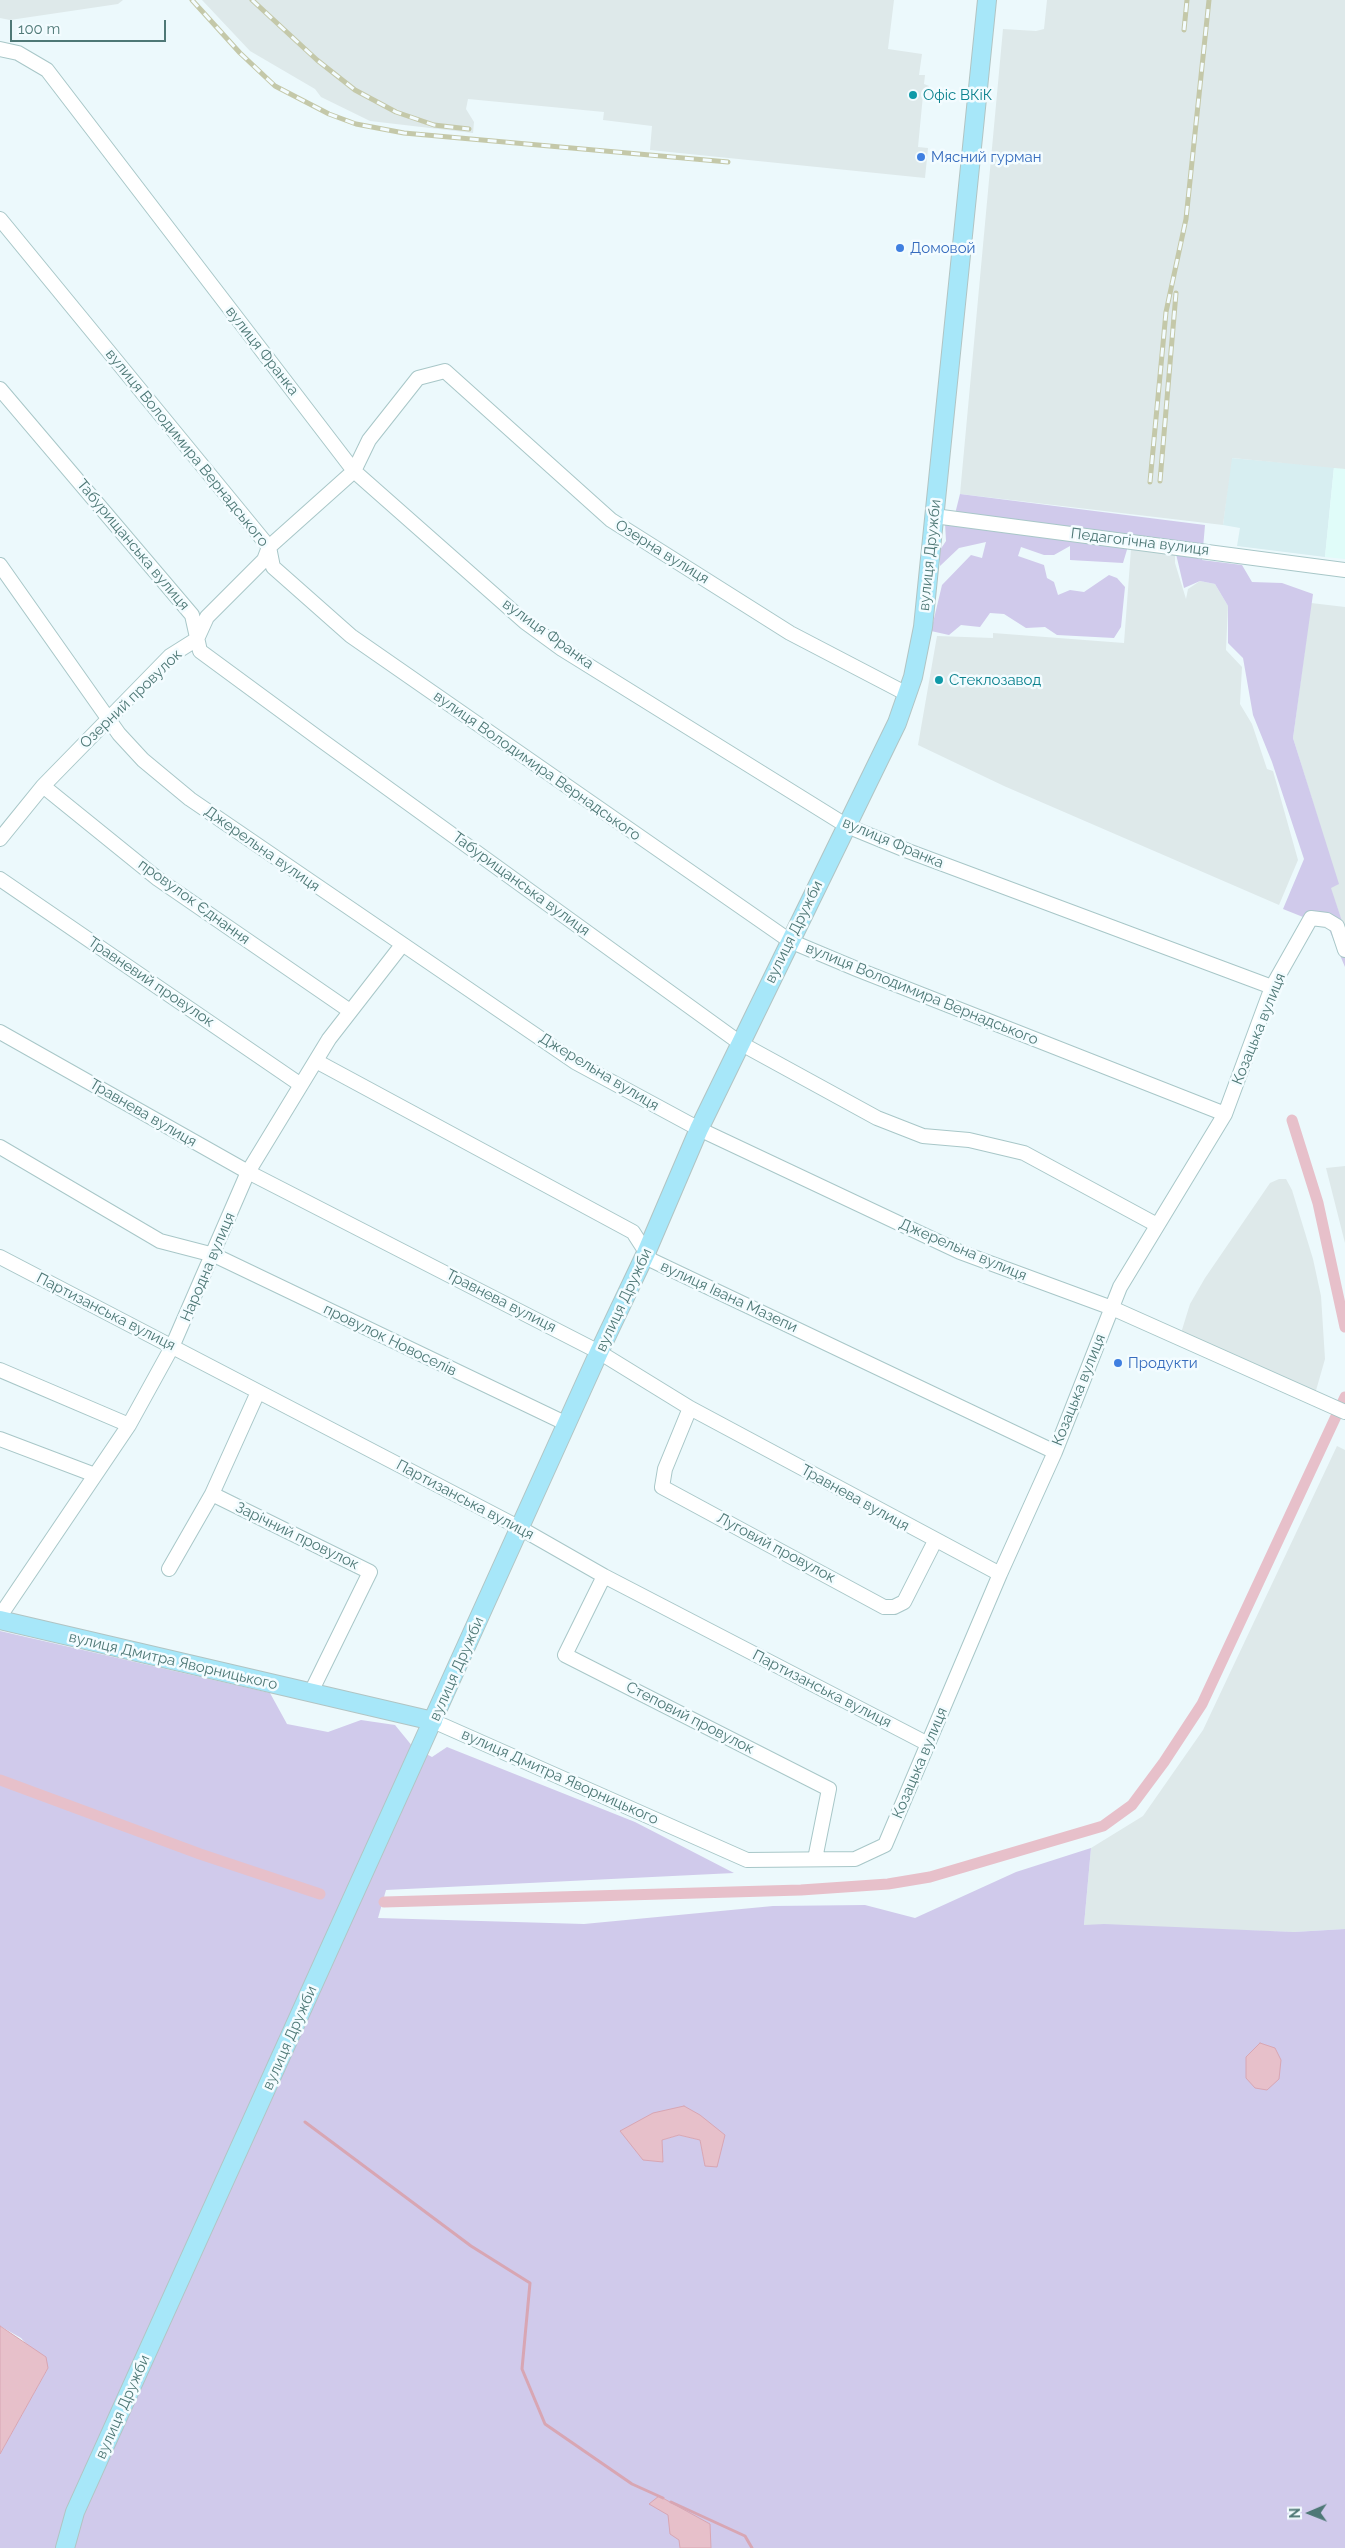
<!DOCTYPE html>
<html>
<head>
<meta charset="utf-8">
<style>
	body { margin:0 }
	#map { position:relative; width:1345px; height:2548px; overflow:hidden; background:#ecf9fc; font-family:Raleway,sans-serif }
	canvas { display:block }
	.north { position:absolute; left:1285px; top:2488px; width:50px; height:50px; -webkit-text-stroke:4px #f3fcff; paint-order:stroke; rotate:269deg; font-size:14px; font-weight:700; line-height:20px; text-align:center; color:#4e7876 }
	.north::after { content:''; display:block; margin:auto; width:18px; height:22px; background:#4e7876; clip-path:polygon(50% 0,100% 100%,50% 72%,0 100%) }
	.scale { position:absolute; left:10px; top:20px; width:156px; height:22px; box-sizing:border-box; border:2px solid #4e7876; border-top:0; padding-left:6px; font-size:15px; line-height:18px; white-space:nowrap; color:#4e7876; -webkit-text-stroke:4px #f3fcff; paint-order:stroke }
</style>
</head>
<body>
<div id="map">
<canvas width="1345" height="2548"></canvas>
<div class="north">N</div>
<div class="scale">100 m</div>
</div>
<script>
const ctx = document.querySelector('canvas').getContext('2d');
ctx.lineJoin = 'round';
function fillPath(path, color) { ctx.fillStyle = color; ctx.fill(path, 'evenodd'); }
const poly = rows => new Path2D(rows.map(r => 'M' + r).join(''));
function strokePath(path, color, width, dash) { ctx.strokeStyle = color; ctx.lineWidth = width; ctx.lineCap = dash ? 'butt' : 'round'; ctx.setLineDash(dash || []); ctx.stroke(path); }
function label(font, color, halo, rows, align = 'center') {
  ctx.font = font + ' Raleway,sans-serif'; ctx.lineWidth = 5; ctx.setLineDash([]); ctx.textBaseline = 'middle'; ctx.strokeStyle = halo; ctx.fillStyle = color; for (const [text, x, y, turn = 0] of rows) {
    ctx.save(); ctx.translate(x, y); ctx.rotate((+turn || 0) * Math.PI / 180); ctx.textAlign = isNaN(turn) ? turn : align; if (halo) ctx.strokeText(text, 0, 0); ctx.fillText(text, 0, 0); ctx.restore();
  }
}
const residential = poly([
	[1231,458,1334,467,1325,557,1237,546,1240,528,1223,525]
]);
const commercial = poly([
	[1334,467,1345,469,1345,559,1325,557]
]);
const industrial = poly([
	[0,0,123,0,118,4,10,20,0,18],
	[202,0,894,0,888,49,922,54,919,75,925,75,924,84,929,86,929,93,923,95,918,147,928,148,925,178,650,150,652,126,603,120,604,112,468,99,466,109,474,122,473,133,370,121,321,97,315,89,250,51],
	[1047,0,1345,0,1345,469,1232,458,1223,525,960,494,1003,29,1036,31,1044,29],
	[1131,549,1175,555,1175,563,1186,599,1188,589,1200,581,1215,584,1228,606,1226,650,1242,667,1240,704,1252,724,1267,769,1273,771,1298,860,1279,905,1004,786,918,745,937,636,993,638,993,633,1124,643],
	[1311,603,1345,607,1345,930,1330,887,1338,884,1293,738],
	[1345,1166,1345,1243,1326,1168],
	[1279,1179,1286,1179,1292,1190,1313,1259,1321,1296,1325,1359,1315,1394,1181,1333,1190,1304,1205,1278,1270,1183],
	[1337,1446,1345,1450,1345,1929,1294,1932,1084,1925,1091,1848,1143,1816,1203,1730]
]);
const green = poly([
	[960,494,1205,525,1202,560,1242,565,1252,582,1282,583,1313,594,1293,738,1339,884,1331,888,1345,930,1345,967,1328,927,1283,909,1304,859,1272,762,1253,715,1243,658,1228,643,1228,606,1215,584,1200,581,1184,588,1173,541,955,514],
	[945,523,1129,543,1123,563,1070,560,1070,546,1054,555,1044,555,1021,547,1018,556,1044,565,1047,578,1054,582,1058,595,1070,590,1084,592,1109,575,1117,578,1125,587,1121,627,1114,638,1057,635,1045,627,1026,628,1004,614,990,613,980,627,961,625,949,635,931,631,942,585,971,555,982,558,986,542,959,548,940,566,940,550,946,541],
	[0,1631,270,1693,287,1724,328,1732,361,1720,395,1725,413,1747,432,1757,447,1747,635,1822,734,1873,386,1890,378,1918,584,1924,773,1906,865,1905,915,1918,1016,1872,1091,1848,1084,1925,1104,1924,1294,1932,1345,1929,1345,2548,0,2548,0,2454,48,2368,21,2338,0,2326],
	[700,2115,705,2165,700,2140,679,2135,662,2140]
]);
const water = poly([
	[1260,2043,1275,2048,1281,2060,1279,2079,1267,2090,1255,2088,1246,2078,1246,2057,1260,2043],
	[684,2106,700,2115,725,2135,717,2167,705,2166,700,2140,679,2135,662,2140,663,2162,643,2160,620,2131,653,2113,684,2106],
	[0,2326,46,2357,48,2368,0,2454,0,2326],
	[659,2496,710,2524,711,2548,680,2548,679,2540,670,2534,668,2515,649,2504,659,2496]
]);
const stream = poly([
	[305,2122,471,2246,530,2283,522,2369,545,2424,632,2484,663,2498],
	[671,2502,745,2536,752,2548]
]);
const canal = poly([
	[1292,1120,1318,1203,1345,1327],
	[0,1780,200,1854,320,1894],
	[384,1902,801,1890,888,1884,930,1877,1103,1826,1132,1805,1164,1762,1202,1704,1345,1397]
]);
const minor = poly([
	[0,49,18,53,47,70,354,471,525,622,562,649,847,826,908,851,1272,987],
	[0,219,269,547,273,567,351,636,790,941,859,970,1225,1114],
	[0,389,192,615,200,651,321,740,740,1043,877,1118,923,1136,969,1140,1024,1153,1157,1225],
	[934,516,1345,570],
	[0,565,119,734,143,760,190,799,575,1062,699,1129,960,1252,1112,1308,1345,1412],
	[43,786,158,879,350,1011],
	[0,839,43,786,170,656,197,639,207,617,264,560,269,547,354,471,369,440,418,378,445,371,611,520,790,633,907,694],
	[0,879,301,1085],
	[0,1032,248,1172,599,1352,690,1408,1000,1574],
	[316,1061,633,1232,651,1260,1055,1452],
	[0,1147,160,1241,214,1255,567,1424],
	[0,1257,520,1528,604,1576,928,1744],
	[0,1370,129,1425],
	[258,1392,212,1494,370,1572,311,1692],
	[690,1408,665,1469,662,1487,884,1607,894,1607,904,1602,935,1541],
	[0,1439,95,1475],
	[169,1569,212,1494],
	[604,1576,565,1655,829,1789,815,1859],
	[0,1616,129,1425,172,1347,248,1172,329,1039,402,945],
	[433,1721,747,1860,855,1859,885,1845,1000,1574,1055,1452,1120,1287,1225,1114,1272,987,1311,918,1327,920,1337,926,1345,950]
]);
const major = poly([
	[0,1620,433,1721],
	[65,2548,75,2512,599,1352,646,1253,699,1129,897,723,913,677,923,627,987,0]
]);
const rail = poly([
	[192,0,240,53,275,86,329,114,356,124,404,133,728,162],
	[252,0,317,60,355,90,396,112,434,125,469,129],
	[1184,30,1187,0],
	[1160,481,1176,293],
	[1150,482,1166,312,1186,219,1209,0]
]);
const markers = [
	[913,95,5,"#0f9aa8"],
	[921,157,5,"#3f7fe0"],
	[900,248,5,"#3f7fe0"],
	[939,680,5,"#0f9aa8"],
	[1118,1363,5,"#3f7fe0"]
];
const cultureNames = [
	["Офіс ВКіК",923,95],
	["Стеклозавод",949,680]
];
const shopNames = [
	["Мясний гурман",931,157],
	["Домовой",910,248],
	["Продукти",1128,1363]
];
const streetNames = [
	["вулиця Франка",262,351,52],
	["вулиця Володимира Вернадського",187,448,51],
	["Педагогічна вулиця",1140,542,7],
	["Табурищанська вулиця",133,545,50],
	["Озерна вулиця",662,552,32],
	["вулиця Дружби",930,555,-84],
	["вулиця Франка",548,634,36],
	["Озерний провулок",131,699,-44],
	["вулиця Володимира Вернадського",537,766,35],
	["вулиця Франка",893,843,23],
	["Джерельна вулиця",262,849,35],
	["Табурищанська вулиця",521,884,36],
	["провулок Єднання",194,902,36],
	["вулиця Дружби",794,932,-64],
	["Травневий провулок",151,982,34],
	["вулиця Володимира Вернадського",922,994,22],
	["Козацька вулиця",1259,1029,-68],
	["Джерельна вулиця",599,1072,31],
	["Травнева вулиця",143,1113,30],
	["Джерельна вулиця",963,1250,23],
	["Народна вулиця",208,1267,-67],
	["вулиця Івана Мазепи",729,1297,25],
	["вулиця Дружби",624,1300,-65],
	["Травнева вулиця",501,1301,27],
	["Партизанська вулиця",106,1312,27],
	["провулок Новоселів",390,1340,26],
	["Козацька вулиця",1079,1390,-68],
	["Травнева вулиця",855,1498,29],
	["Партизанська вулиця",465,1500,28],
	["Зарічний провулок",297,1536,26],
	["Луговий провулок",776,1548,28],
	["вулиця Дмитра Яворницького",173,1661,13],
	["вулиця Дружби",457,1669,-66],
	["Партизанська вулиця",822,1689,27],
	["Степовий провулок",690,1718,27],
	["Козацька вулиця",920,1763,-67],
	["вулиця Дмитра Яворницького",560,1777,24],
	["вулиця Дружби",290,2038,-66],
	["вулиця Дружби",123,2407,-66]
];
fillPath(residential, '#d7eef1');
fillPath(commercial, '#e0fcf9');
fillPath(industrial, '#dee9ea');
fillPath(green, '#d0caeb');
fillPath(water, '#e7c0ca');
strokePath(water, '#d8a6b3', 1);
strokePath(stream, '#d8a6b3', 3);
strokePath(canal, '#e7c0ca', 11);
strokePath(minor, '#a8c7c8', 16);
strokePath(major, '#b1c4c3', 20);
strokePath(minor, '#fff', 14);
strokePath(major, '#a7e7f9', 18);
strokePath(rail, '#c4c8a9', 5);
strokePath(rail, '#f3fcff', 3, [9]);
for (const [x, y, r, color] of markers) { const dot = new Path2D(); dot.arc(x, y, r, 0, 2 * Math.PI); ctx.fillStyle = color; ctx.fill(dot); strokePath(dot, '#f3fcff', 2); }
label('15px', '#0d838f', '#f3fcff', cultureNames, 'left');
label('15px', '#366cbe', '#f3fcff', shopNames, 'left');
label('15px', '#4e7876', '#f3fcff', streetNames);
</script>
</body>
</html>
